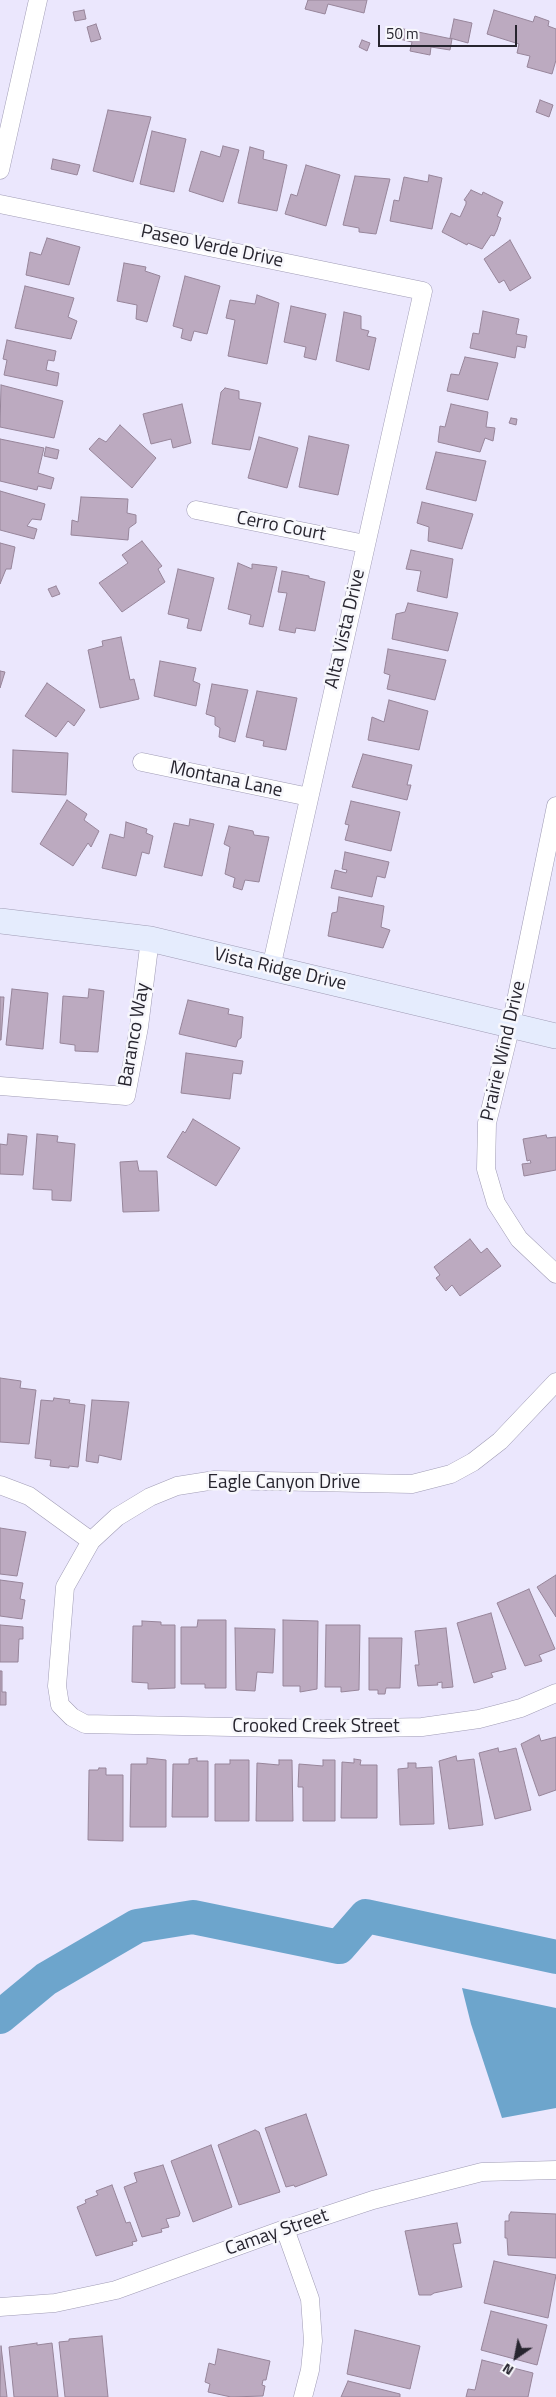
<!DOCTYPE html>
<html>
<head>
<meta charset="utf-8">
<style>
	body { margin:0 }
	#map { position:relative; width:556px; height:2397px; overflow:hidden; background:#ebe7fd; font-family:"Titillium Web",sans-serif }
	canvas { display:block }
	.north { position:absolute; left:491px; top:2332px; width:50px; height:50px; -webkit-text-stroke:4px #f7f7fc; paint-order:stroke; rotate:213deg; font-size:14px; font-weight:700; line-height:20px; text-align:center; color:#27252f }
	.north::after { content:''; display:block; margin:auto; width:18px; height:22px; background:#27252f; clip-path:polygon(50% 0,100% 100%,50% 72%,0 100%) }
	.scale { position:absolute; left:378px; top:25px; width:139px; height:22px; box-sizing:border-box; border:2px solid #27252f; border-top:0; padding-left:6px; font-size:15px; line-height:18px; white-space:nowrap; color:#27252f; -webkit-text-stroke:4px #f7f7fc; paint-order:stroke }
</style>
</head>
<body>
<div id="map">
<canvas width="556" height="2397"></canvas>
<div class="north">N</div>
<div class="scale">50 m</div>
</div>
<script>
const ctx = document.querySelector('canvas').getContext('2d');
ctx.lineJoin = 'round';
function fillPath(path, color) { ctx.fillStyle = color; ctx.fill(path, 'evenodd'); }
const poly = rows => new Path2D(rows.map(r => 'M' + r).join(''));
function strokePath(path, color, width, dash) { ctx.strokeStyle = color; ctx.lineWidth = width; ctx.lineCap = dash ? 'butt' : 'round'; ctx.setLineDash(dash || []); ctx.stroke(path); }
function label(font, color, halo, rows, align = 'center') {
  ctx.font = font + ' "Titillium Web",sans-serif'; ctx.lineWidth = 5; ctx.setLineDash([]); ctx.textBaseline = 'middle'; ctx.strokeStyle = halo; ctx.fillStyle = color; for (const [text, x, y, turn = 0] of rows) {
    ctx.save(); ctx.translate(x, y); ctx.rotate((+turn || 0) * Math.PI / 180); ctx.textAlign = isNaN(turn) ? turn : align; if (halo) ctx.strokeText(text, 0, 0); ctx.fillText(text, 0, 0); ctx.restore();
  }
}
const water = poly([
	[462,1988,556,2008,556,2108,502,2118,471,2024]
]);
const river = poly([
	[0,2017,46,1979,137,1926,193,1917,339,1947,366,1916,556,1957]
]);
const building = poly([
	[308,0,367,0,364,13,328,4,325,14,305,9,308,0],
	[84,10,86,19,75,21,73,12,84,10],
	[494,10,533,22,535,16,549,21,548,26,556,29,556,60,552,74,527,67,530,56,517,53,519,44,487,34,494,10],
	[454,19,472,23,468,43,450,38,454,19],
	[96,24,101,39,91,42,87,27,96,24],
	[394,27,452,39,450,50,431,47,430,55,410,51,412,42,391,37,394,27],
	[362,40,370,43,367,51,359,47,362,40],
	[540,100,553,105,549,117,536,112,540,100],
	[108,110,151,117,133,182,93,171,108,110],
	[152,131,186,139,174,192,140,184,152,131],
	[223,146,239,150,223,202,189,191,201,151,220,157,223,146],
	[250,147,264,151,263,159,287,165,277,211,238,203,250,147],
	[53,159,80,165,77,175,51,169,53,159],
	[306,165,340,175,326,226,285,214,291,194,297,196,306,165],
	[429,175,442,178,432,229,390,221,394,200,399,201,404,177,428,182,429,175],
	[355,176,390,179,376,234,359,232,359,228,343,225,355,176],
	[471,190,482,195,483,192,503,202,497,216,501,218,497,230,494,236,491,235,482,249,468,243,467,245,442,232,451,213,460,217,466,204,466,201,464,200,471,190],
	[47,238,80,247,69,285,26,275,30,252,41,255,47,238],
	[510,240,531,278,510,291,504,280,499,283,484,259,510,240],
	[124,263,146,267,145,271,160,276,147,322,136,319,137,305,117,301,124,263],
	[185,276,220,286,207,334,194,331,191,341,181,338,183,329,173,326,185,276],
	[25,286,74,298,68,317,77,321,71,339,15,328,25,286],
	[257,295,279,303,267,364,228,356,235,320,226,318,230,300,255,304,257,295],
	[291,306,326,314,316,360,304,357,306,347,284,342,291,306],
	[483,311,519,319,516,334,527,336,525,348,517,346,515,358,470,348,473,333,479,334,483,311],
	[344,312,361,316,361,329,369,331,367,336,376,338,369,370,336,361,344,312],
	[7,340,56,351,54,361,48,360,46,370,59,373,57,386,4,375,7,360,3,359,7,340],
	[465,357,498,363,488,400,447,391,451,374,459,375,465,357],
	[1,385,63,401,54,438,0,427,1,385],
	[225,388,239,391,239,399,261,403,250,450,212,444,221,392,225,388],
	[182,404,191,443,173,448,171,439,151,444,143,414,182,404],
	[451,404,488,412,486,427,495,428,493,441,485,438,480,452,438,442,440,426,445,427,451,404],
	[511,418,517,419,516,425,509,423,511,418],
	[120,425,156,458,132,488,89,449,99,438,106,442,120,425],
	[309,436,349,445,338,495,299,487,309,436],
	[259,437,298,448,287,488,248,478,259,437],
	[0,439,44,448,38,473,54,478,51,489,38,486,37,490,0,481,0,439],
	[46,447,59,450,57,459,44,456,46,447],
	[436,452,486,461,476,501,426,489,436,452],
	[0,491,45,504,41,520,32,519,27,526,37,529,34,539,0,530,0,491],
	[81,497,128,499,127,513,136,515,136,523,129,528,128,540,71,535,72,520,78,522,81,497],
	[422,502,473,514,462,549,428,541,429,527,417,523,422,502],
	[142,541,162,566,158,569,165,582,122,612,99,583,128,563,122,555,142,541],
	[0,543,15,547,11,569,6,569,0,584,0,543],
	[411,550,453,559,447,598,417,591,421,571,406,569,411,550],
	[238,563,252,569,252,564,277,567,263,627,249,624,251,615,228,609,238,563],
	[178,569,214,578,201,631,187,628,189,619,168,614,178,569],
	[282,571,309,576,309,578,325,582,315,631,296,628,295,633,279,630,287,593,278,592,282,571],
	[56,586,60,594,52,597,48,589,56,586],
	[408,603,458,613,448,651,392,639,396,614,405,612,408,603],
	[121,637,130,680,134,679,139,699,100,708,88,650,103,646,102,641,121,637],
	[388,649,446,660,435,700,387,689,390,675,384,673,388,649],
	[160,661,196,668,193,681,200,684,196,706,154,696,160,661],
	[0,671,5,672,0,688,0,671],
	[47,683,85,710,74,726,68,721,56,737,25,716,47,683],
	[212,684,248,690,235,742,219,737,220,728,215,725,215,717,206,714,212,684],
	[257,691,297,698,286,750,263,746,264,741,246,737,257,691],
	[389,700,428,711,419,750,368,740,372,717,384,722,389,700],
	[13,750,68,753,66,795,12,792,13,750],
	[363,754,412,765,407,785,411,785,407,800,352,787,363,754],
	[67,800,87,814,84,820,99,831,91,847,88,843,73,866,40,844,67,800],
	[351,801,400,812,391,851,345,840,349,825,345,824,351,801],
	[190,819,214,824,202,876,164,867,174,823,189,826,190,819],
	[126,822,147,829,146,833,153,836,149,854,142,852,136,876,102,868,110,834,124,838,126,822],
	[229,826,253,831,254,835,269,837,259,882,245,880,242,890,233,887,235,878,225,874,230,847,224,844,229,826],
	[345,852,389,862,385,878,377,876,372,897,331,888,335,870,346,873,347,870,342,869,345,852],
	[339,897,384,906,381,927,390,930,383,948,328,936,332,913,337,912,339,897],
	[12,989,48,993,43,1049,6,1045,12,989],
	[89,989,104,991,98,1052,75,1051,75,1045,60,1043,63,996,88,998,89,989],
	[0,997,4,997,1,1040,0,1040,0,997],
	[188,1000,229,1009,228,1014,243,1017,241,1038,238,1040,236,1047,179,1034,188,1000],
	[186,1053,243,1061,241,1074,233,1073,230,1099,181,1093,186,1053],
	[193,1119,240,1148,216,1186,167,1157,183,1131,185,1133,193,1119],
	[8,1134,27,1136,23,1175,0,1174,0,1144,7,1145,8,1134],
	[37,1134,58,1136,57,1142,75,1144,71,1201,52,1200,52,1190,33,1189,37,1134],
	[546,1135,547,1138,556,1137,556,1170,524,1176,522,1164,531,1163,530,1160,527,1161,523,1139,546,1135],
	[137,1161,139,1171,157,1171,159,1211,123,1212,120,1162,137,1161],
	[470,1239,481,1253,487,1248,501,1266,460,1296,452,1285,446,1291,436,1278,440,1275,434,1267,470,1239],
	[0,1378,21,1381,20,1388,36,1390,29,1444,0,1442,0,1378],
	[54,1398,70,1400,69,1403,85,1405,78,1467,69,1466,69,1468,50,1466,51,1460,35,1458,41,1400,53,1401,54,1398],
	[92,1400,129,1402,121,1460,99,1455,98,1463,86,1461,92,1400],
	[0,1528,26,1532,17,1576,0,1574,0,1528],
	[556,1575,556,1617,537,1587,556,1575],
	[0,1580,23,1583,20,1599,25,1600,22,1619,0,1616,0,1580],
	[529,1589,555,1649,539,1655,542,1661,525,1666,497,1603,529,1589],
	[491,1613,506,1669,491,1673,493,1677,474,1683,457,1623,491,1613],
	[198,1620,226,1620,226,1688,205,1688,205,1684,181,1684,181,1627,197,1627,198,1620],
	[283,1620,318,1621,317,1689,300,1692,300,1686,283,1686,283,1620],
	[142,1621,161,1622,161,1625,175,1625,175,1688,148,1689,148,1683,132,1682,133,1626,142,1626,142,1621],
	[0,1625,23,1627,23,1639,19,1639,18,1662,0,1662,0,1625],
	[326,1625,360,1625,359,1690,341,1692,341,1687,325,1687,326,1625],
	[235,1628,275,1629,273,1673,257,1672,255,1691,236,1690,235,1628],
	[446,1628,453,1687,442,1688,442,1682,437,1683,438,1685,418,1686,415,1665,419,1665,415,1631,446,1628],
	[369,1638,402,1638,400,1688,386,1688,385,1694,378,1694,378,1690,369,1690,369,1638],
	[0,1671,2,1671,2,1692,6,1692,6,1705,0,1705,0,1671],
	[539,1735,541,1741,556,1737,556,1790,539,1796,521,1744,539,1735],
	[498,1748,499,1752,516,1748,531,1810,495,1819,479,1753,498,1748],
	[456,1756,457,1761,474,1759,483,1825,449,1829,439,1761,456,1756],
	[147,1758,166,1760,166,1827,130,1827,131,1764,147,1764,147,1758],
	[197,1758,197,1761,208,1761,208,1817,172,1817,173,1764,189,1764,189,1759,197,1758],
	[354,1759,361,1760,360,1765,377,1765,377,1818,341,1818,342,1762,354,1763,354,1759],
	[230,1760,249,1760,249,1821,215,1821,215,1764,230,1764,230,1760],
	[279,1760,292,1760,293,1821,256,1821,257,1763,279,1765,279,1760],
	[323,1760,335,1760,335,1821,303,1821,303,1787,298,1787,299,1764,323,1766,323,1760],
	[408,1763,416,1763,416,1768,432,1767,434,1824,400,1825,398,1769,408,1768,408,1763],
	[99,1768,106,1768,106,1775,123,1775,123,1841,88,1840,89,1770,98,1770,99,1768],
	[306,2114,327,2175,295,2187,294,2185,286,2187,265,2128,306,2114],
	[255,2130,259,2132,280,2192,239,2205,218,2145,255,2130],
	[211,2145,232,2207,193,2222,171,2161,211,2145],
	[163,2165,180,2213,179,2216,166,2219,169,2227,161,2229,162,2232,142,2237,124,2187,137,2182,134,2173,163,2165],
	[112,2185,126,2223,130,2222,137,2241,132,2242,133,2245,96,2256,77,2207,86,2203,85,2200,98,2195,96,2191,112,2185],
	[511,2212,556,2214,556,2258,508,2255,507,2238,505,2238,505,2221,509,2221,509,2215,511,2212],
	[457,2223,461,2243,453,2244,462,2287,434,2293,431,2295,419,2295,405,2231,457,2223],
	[494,2261,556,2275,548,2318,484,2303,494,2261],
	[491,2311,547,2325,537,2365,481,2350,491,2311],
	[355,2330,420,2346,410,2389,347,2374,355,2330],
	[102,2336,108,2397,65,2397,59,2342,69,2341,69,2339,102,2336],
	[37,2343,37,2345,52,2343,58,2397,14,2397,9,2347,37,2343],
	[1,2346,7,2397,0,2397,1,2346],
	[218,2349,270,2361,266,2380,263,2380,262,2385,265,2386,263,2396,231,2397,208,2392,210,2384,205,2382,209,2363,215,2365,218,2349],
	[482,2360,533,2373,528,2397,466,2397,468,2389,475,2390,482,2360],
	[348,2381,400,2394,400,2397,341,2397,348,2381]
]);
const street = poly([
	[0,170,38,0],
	[0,204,423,291,271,968],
	[196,510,365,544],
	[142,762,309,797],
	[556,806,511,1025,487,1123,486,1169,496,1203,519,1239,556,1274],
	[0,1086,126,1096,139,1027,150,939],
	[556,1382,500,1441,473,1462,451,1474,412,1484,215,1480,177,1486,150,1497,117,1517,91,1541,65,1587,57,1686,60,1705,72,1717,85,1724,329,1729,422,1727,479,1719,521,1708,556,1693],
	[0,1485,29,1496,91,1541],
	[285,2229,310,2299,313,2341,310,2370,303,2397],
	[0,2307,55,2303,116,2290,285,2229,373,2200,482,2172,556,2170]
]);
const secondary = poly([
	[0,921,150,939,556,1036]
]);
const streetNames = [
	["Paseo Verde Drive",212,247,12],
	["Cerro Court",281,527,11],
	["Alta Vista Drive",346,629,-77],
	["Montana Lane",226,780,12],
	["Vista Ridge Drive",280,970,13],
	["Baranco Way",135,1035,-80],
	["Prairie Wind Drive",504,1051,-77],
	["Eagle Canyon Drive",284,1483],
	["Crooked Creek Street",316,1727],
	["Camay Street",277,2233,-19]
];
fillPath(water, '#6da5cc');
strokePath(river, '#6da5cc', 34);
fillPath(building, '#bcaac0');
strokePath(building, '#97859a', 1);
strokePath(street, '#a09cb5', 19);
strokePath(secondary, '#a09cb5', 26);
strokePath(street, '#fff', 18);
strokePath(secondary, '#e5ecfd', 25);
label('19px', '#27252f', '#f7f7fc', streetNames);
</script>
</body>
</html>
